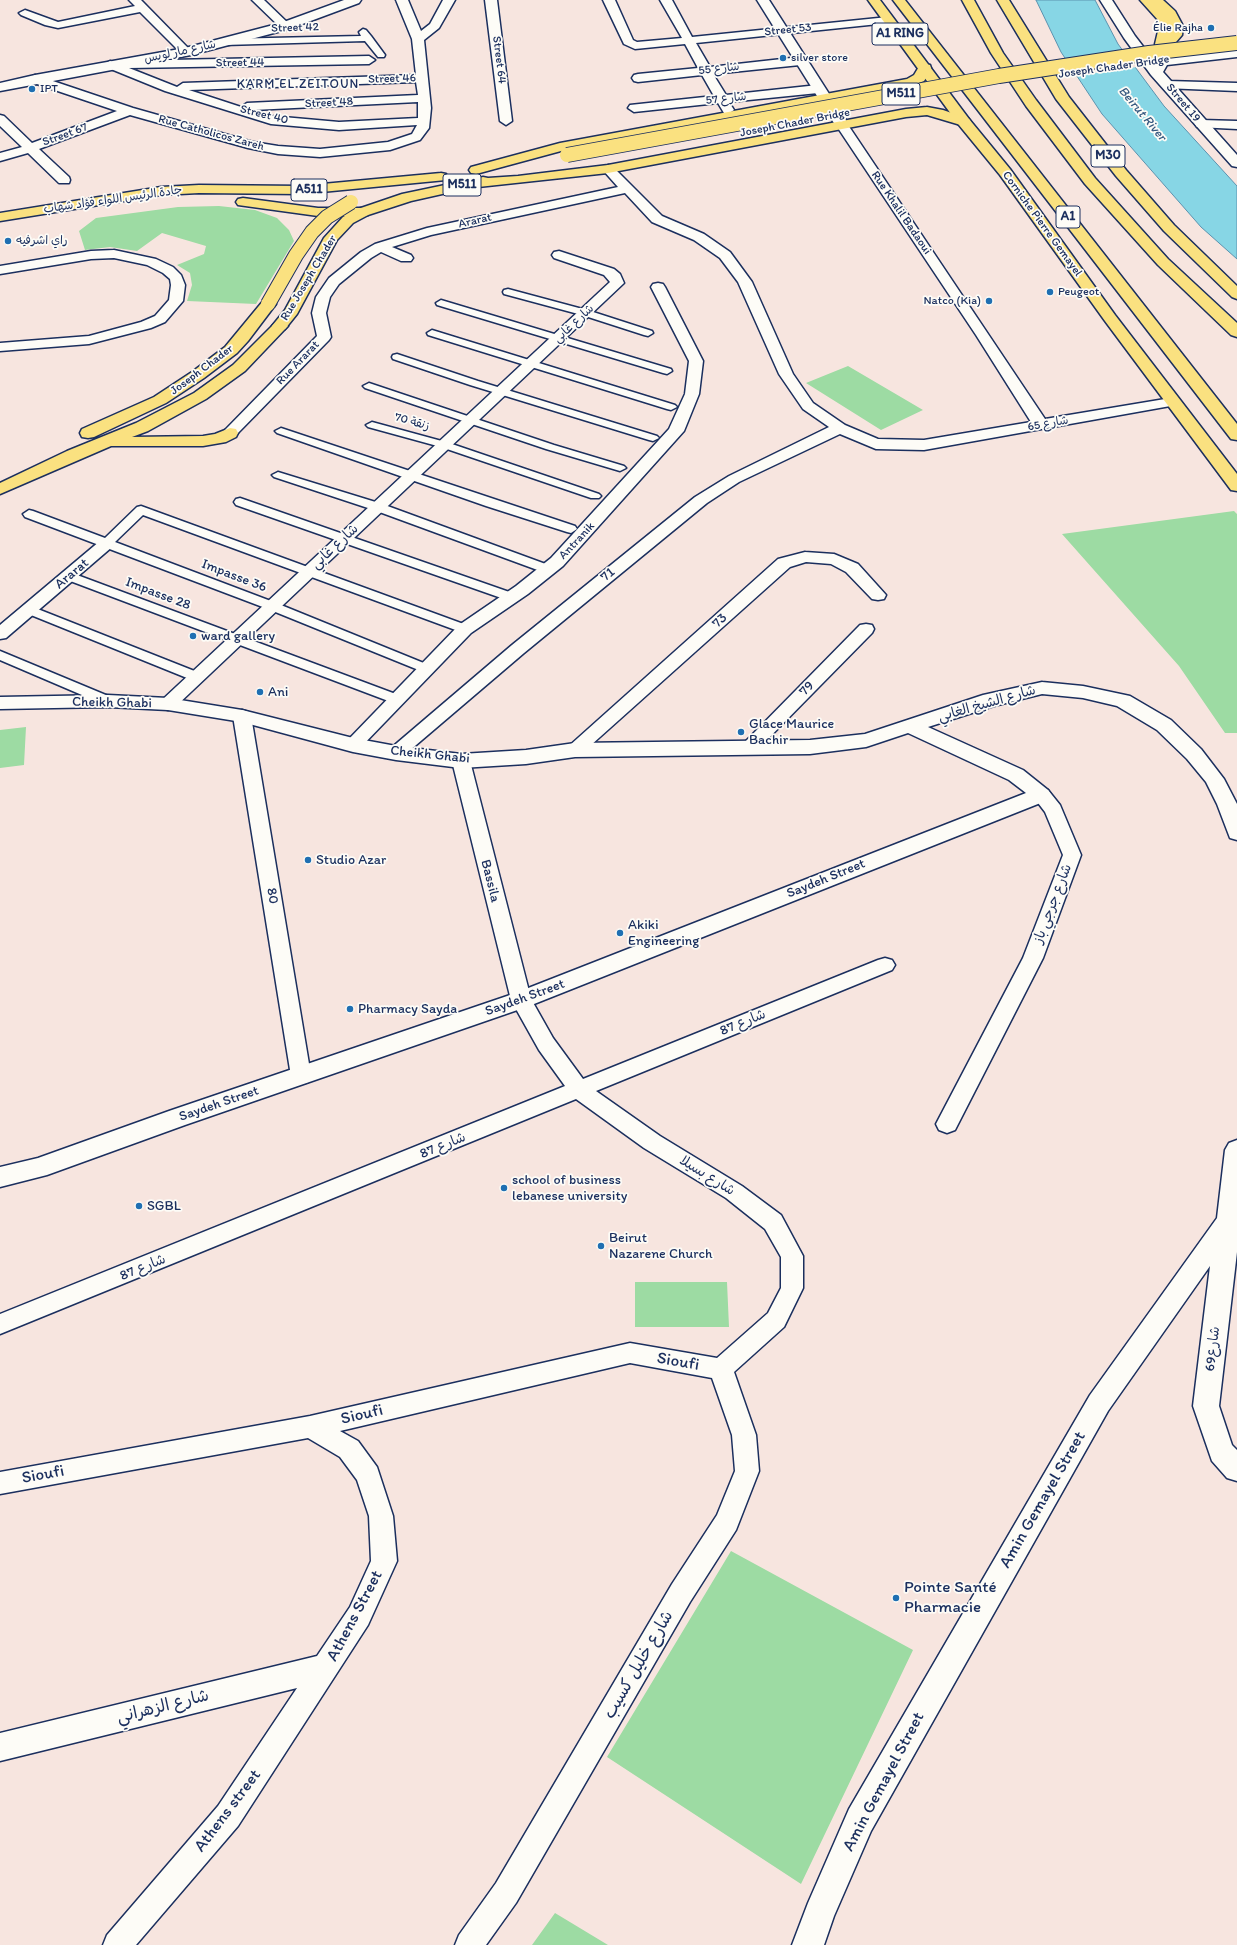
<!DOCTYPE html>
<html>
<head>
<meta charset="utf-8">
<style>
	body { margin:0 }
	canvas { display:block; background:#f7e5df }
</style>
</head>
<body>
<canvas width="1237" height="1945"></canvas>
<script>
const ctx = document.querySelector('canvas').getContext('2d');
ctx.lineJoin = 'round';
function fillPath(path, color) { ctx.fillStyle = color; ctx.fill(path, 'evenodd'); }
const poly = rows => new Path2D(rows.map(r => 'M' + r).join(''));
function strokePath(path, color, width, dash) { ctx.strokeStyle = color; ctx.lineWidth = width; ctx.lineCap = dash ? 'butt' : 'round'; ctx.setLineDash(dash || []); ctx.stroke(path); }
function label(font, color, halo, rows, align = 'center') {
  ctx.font = font + ' Itim,"Playpen Sans Arabic",sans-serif'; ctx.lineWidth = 3.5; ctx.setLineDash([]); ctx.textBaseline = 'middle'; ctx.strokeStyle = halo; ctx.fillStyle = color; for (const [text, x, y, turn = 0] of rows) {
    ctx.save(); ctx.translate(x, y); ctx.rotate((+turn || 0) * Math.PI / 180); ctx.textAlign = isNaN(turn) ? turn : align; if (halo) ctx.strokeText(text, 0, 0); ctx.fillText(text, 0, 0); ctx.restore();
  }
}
const green = poly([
	[219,206,255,210,277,218,289,230,294,241,256,304,187,301,192,285,190,273,177,265,204,254,206,246,162,233,137,251,110,247,85,250,79,231,96,218,178,207],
	[848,366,923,410,881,430,806,383],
	[1234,511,1237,514,1237,733,1225,733,1179,666,1062,534],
	[26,727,24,765,0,768,0,730],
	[635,1282,727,1282,729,1327,635,1327],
	[731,1551,913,1650,801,1884,607,1757],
	[555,1913,608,1945,532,1945]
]);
const water = poly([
	[1036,0,1095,0,1118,44,1164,106,1237,186,1237,259,1201,227,1102,114,1061,52,1036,0]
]);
const pier = poly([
	[1124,49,1137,67,1074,76,1063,59]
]);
const pedestrian = poly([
	[363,29,366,30,371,36,385,55,384,57,378,57,365,41,224,45,220,42,224,39,361,36,359,32,363,29],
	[508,289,590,311,652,331,653,333,648,336,644,335,582,315,504,294,503,292,504,290,508,289],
	[441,300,671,369,672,371,667,374,663,373,437,305,436,303,441,300],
	[432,330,675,405,677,407,671,410,667,409,428,335,427,333,432,330],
	[397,354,478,381,657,436,659,438,653,441,649,440,470,385,393,359,392,357,393,355,397,354],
	[369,383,554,445,624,466,626,468,620,471,546,449,365,388,363,386,369,383],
	[372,422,449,443,599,494,601,496,599,498,591,498,441,447,368,427,366,425,372,422],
	[281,428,575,526,577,529,571,533,567,532,486,506,277,433,275,431,281,428],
	[278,472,382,504,551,566,553,569,547,573,543,572,374,510,274,477,272,475,278,472],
	[240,498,515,594,517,597,515,600,507,600,236,505,234,502,236,499,240,498],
	[141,506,469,626,471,629,469,632,461,632,143,515,115,542,276,603,431,666,432,669,431,672,426,673,268,609,25,517,23,514,29,510,33,511,105,538,137,507,141,506],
	[69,572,401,696,403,699,401,702,396,703,391,702,65,579,63,576,65,573,69,572],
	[30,606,202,674,203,677,202,680,197,681,192,680,26,613,24,610,26,607,30,606],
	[0,651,113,698,115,701,113,704,108,705,103,704,0,660,0,651]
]);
const minor = poly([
	[129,0,141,0,190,50,192,52,190,54,182,54,140,12,58,28,45,25,21,15,19,13,25,10,58,22,135,6,129,0],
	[252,0,264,0,289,24,291,26,289,28,281,28,252,0],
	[396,0,408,0,421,31,430,24,443,0,455,0,439,28,424,40,431,108,429,128,420,140,390,150,320,157,278,154,248,148,130,115,39,149,69,177,70,180,69,183,59,183,28,153,0,161,0,153,22,147,0,126,0,115,4,116,32,143,117,111,31,82,29,79,35,75,133,108,253,142,278,146,320,149,388,142,412,134,417,125,339,130,271,124,165,91,106,67,104,65,110,61,115,63,120,61,369,56,375,60,369,64,129,68,177,87,183,83,416,75,412,39,396,0],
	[416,82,418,95,247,103,241,107,189,90,416,82],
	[418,102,418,118,339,122,272,116,253,110,418,102],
	[485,0,497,0,512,121,506,125,500,121,485,0],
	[603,0,615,0,633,40,637,42,682,38,660,0,672,0,692,37,888,17,894,20,888,23,696,43,710,67,800,57,806,61,800,65,713,74,726,95,818,85,824,89,818,93,729,102,734,110,728,114,724,113,718,103,634,112,628,108,630,105,714,96,702,75,638,82,634,81,632,78,634,75,638,74,698,68,685,44,635,49,624,44,603,0],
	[1168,81,1237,83,1237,91,1164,88,1162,85,1164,82,1168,81],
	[1201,120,1237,121,1237,129,1197,127,1195,124,1197,121,1201,120],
	[842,121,848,125,1045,419,1171,398,1176,399,1178,402,1176,405,924,450,876,449,840,434,739,482,707,503,524,653,402,757,396,759,390,757,387,753,390,749,512,645,695,497,729,476,829,427,803,409,779,374,738,282,720,258,694,240,652,222,625,193,431,235,392,247,411,255,413,258,411,261,401,261,381,252,371,258,339,284,330,297,326,313,331,337,329,340,235,436,225,436,222,433,225,430,317,336,312,313,316,297,329,278,361,252,375,244,427,228,618,187,602,169,608,165,612,166,662,216,704,234,730,252,752,282,793,374,813,403,845,425,878,439,924,440,1031,422,976,335,836,125,842,121],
	[114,250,156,259,173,267,181,275,185,285,183,301,165,322,151,328,89,344,0,351,0,343,89,336,141,322,155,316,169,300,171,285,170,279,163,273,147,265,114,258,91,259,0,274,0,266,91,251,114,250],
	[559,251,614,269,620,274,624,283,174,708,168,710,162,708,159,704,162,700,610,282,604,275,554,258,552,255,554,252,559,251],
	[658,283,663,284,665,287,703,361,699,394,684,431,563,566,528,594,471,633,359,749,353,751,347,749,344,745,347,741,459,625,516,586,551,558,669,429,685,394,689,361,651,287,653,284,658,283],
	[106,539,112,541,114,544,112,547,6,638,0,639,0,625,100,541,106,539],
	[805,552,834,554,858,564,886,595,884,599,878,600,872,599,846,572,831,564,806,562,790,567,581,754,575,756,569,754,566,750,569,746,778,559,805,552],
	[866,624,872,625,874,629,872,633,755,752,749,754,743,752,740,748,743,744,860,625,866,624],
	[242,710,248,712,251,716,311,1076,308,1082,301,1084,294,1082,291,1076,233,716,236,712,242,710],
	[461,755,467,757,470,761,531,999,553,1038,583,1079,878,960,885,958,892,960,895,965,892,970,596,1091,660,1136,742,1186,781,1215,803,1256,803,1288,784,1327,734,1372,756,1435,759,1471,736,1530,690,1602,516,1903,486,1945,455,1945,459,1935,496,1883,672,1584,717,1515,735,1471,732,1435,712,1378,630,1363,340,1431,358,1441,377,1467,393,1516,397,1561,368,1625,238,1826,136,1945,103,1945,107,1935,218,1806,297,1688,0,1761,0,1733,317,1656,350,1607,371,1561,369,1516,357,1480,340,1457,308,1438,0,1494,0,1472,310,1416,630,1343,717,1358,768,1313,781,1288,781,1257,765,1229,726,1198,644,1148,576,1099,0,1334,0,1314,565,1086,539,1050,511,1000,452,761,455,757,461,755],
	[1041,789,1048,790,1060,805,1081,855,1043,958,955,1130,947,1133,939,1130,936,1124,1023,958,1063,855,1045,812,1032,795,1034,790,1041,789]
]);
const tertiary = poly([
	[344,0,361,0,359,3,289,29,191,55,0,91,0,83,35,75,185,48,281,23,344,0],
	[757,0,769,0,849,125,847,128,837,128,757,0],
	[1100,0,1112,0,1135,36,1155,62,1164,58,1237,49,1237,57,1167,65,1163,72,1237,155,1237,167,1232,166,1151,75,1124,38,1100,0],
	[1042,682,1083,686,1130,696,1171,720,1201,749,1224,779,1237,804,1237,840,1230,838,1217,804,1206,782,1187,759,1157,730,1117,706,1083,698,1042,694,994,706,928,727,1023,770,1048,790,1051,795,1048,800,529,1006,185,1125,47,1175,0,1187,0,1167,38,1158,169,1111,513,994,1026,793,1009,780,908,733,866,747,810,754,575,757,526,764,461,768,396,760,353,752,242,722,168,710,108,707,0,709,0,697,108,695,168,698,242,710,353,738,396,746,461,754,526,750,575,743,810,740,865,734,983,695,1042,682],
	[1237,1140,1237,1252,1219,1406,1232,1445,1237,1450,1237,1481,1227,1478,1212,1461,1193,1406,1210,1266,1108,1411,871,1831,834,1916,824,1945,792,1945,808,1903,849,1809,1090,1395,1217,1218,1225,1150,1229,1143,1237,1140]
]);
const trunk = poly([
	[868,0,880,0,969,119,1010,169,1115,315,1237,474,1237,491,1231,490,1105,321,1000,175,959,125,868,0],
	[893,0,905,0,1237,424,1237,440,1231,439,893,0],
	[441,173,446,174,448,177,446,180,301,194,199,193,161,195,0,221,0,213,161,187,199,185,301,186,441,173],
	[243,198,318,208,363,208,368,209,370,212,368,215,363,216,318,216,238,205,236,202,238,199,243,198],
	[268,299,273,301,276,304,248,341,237,353,204,378,166,403,94,437,88,438,82,437,80,433,82,429,154,397,192,372,225,347,263,301,268,299],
	[280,321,285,323,288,326,285,329,245,371,206,399,148,431,132,437,203,436,215,434,230,428,236,429,238,433,236,437,226,442,203,446,111,446,0,494,0,483,67,451,136,423,194,393,233,365,275,323,280,321]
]);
const motorway = poly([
	[962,0,974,0,1003,53,1036,100,1095,178,1168,259,1237,323,1237,337,1231,335,1158,265,1085,184,1026,106,991,53,962,0],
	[997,0,1009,0,1069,97,1126,170,1174,225,1237,286,1237,299,1232,297,1164,231,1116,176,1056,99,997,0],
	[1140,0,1163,0,1175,11,1183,26,1182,35,1176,42,1166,47,1156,47,1155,44,1159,27,1158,20,1140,0],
	[925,64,930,65,931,68,926,78,924,81,911,86,561,151,476,174,471,173,469,170,471,167,560,143,907,79,914,75,920,65,925,64],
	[927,107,943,110,969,119,971,122,969,125,964,126,927,115,906,117,608,173,469,188,411,201,368,215,353,223,337,240,297,314,285,329,280,331,275,329,272,326,285,310,324,238,343,217,358,209,402,194,483,177,488,178,518,176,608,165,906,109,927,107]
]);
const motorwayBridge = poly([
	[567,155,999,76,1149,53,1237,43],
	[268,304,296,255,312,232,327,217,351,202]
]);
const markers = [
	[1211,28,4,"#1f6fb2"],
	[783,58,4,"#1f6fb2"],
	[32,89,4,"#1f6fb2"],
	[8,241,4,"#1f6fb2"],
	[1050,292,4,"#1f6fb2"],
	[989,301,4,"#1f6fb2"],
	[193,636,4,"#1f6fb2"],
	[260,692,4,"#1f6fb2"],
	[741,732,4,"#1f6fb2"],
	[308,860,4,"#1f6fb2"],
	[620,933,4,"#1f6fb2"],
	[350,1009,4,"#1f6fb2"],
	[504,1188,4,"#1f6fb2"],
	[139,1206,4,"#1f6fb2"],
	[601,1246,4,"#1f6fb2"],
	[896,1598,4,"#1f6fb2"]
];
const farStreetnames = [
	["Street 42",295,28,-2],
	["Street 53",788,30,-6],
	["شارع مار لويس",180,52,-12],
	["Street 64",499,60,83],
	["Street 44",240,63,-1],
	["Joseph Chader Bridge",1114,67,-8],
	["شارع 55",719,69,-6],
	["Street 46",392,79,-2],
	["شارع 57",726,99,-6],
	["Street 48",329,103,-3],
	["Street 19",1183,103,50],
	["Street 40",264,115,14],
	["Joseph Chader Bridge",795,123,-11],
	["Rue Catholicos Zareh",211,133,15],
	["Street 67",65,135,-20],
	["جادة الرئيس اللواء فؤاد شهاب",113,200,-8],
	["Rue Khalil Badaoui",901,213,56],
	["Ararat",475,221,-13],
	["Corniche Pierre Gemayel",1042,224,54],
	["Rue Joseph Chader",309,278,-59],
	["شارع غابي",574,324,-43],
	["Rue Ararat",298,363,-46],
	["Joseph Chader",202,370,-37],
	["زنقة 70",412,422,16],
	["شارع 65",1048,424,-10],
	["Antranik",577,541,-47]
];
const farPoinames = [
	["Élie Rajha",1203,28,"right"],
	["silver store",791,58],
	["IPT",40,89],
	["راي اشرفيه",16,241],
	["Peugeot",1058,292],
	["Natco (Kia)",981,301,"right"]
];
const shields = [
	[900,34,56],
	[901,94,38],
	[1108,156,34],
	[462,185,38],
	[309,190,36],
	[1068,217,24]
];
const shieldNames = [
	["A1 RING",900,34],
	["M511",901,94],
	["M30",1108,156],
	["M511",462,185],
	["A511",309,190],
	["A1",1068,217]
];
const farNeighbourhoodnames = [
	["KARM EL ZEITOUN",298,85]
];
const farWaternames = [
	["Beirut River",1142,114,50]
];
const streetNames = [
	["شارع غابي",335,547,-43],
	["Ararat",72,574,-40],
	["71",608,575,-40],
	["Impasse 36",234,576,21],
	["Impasse 28",158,594,21],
	["73",720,621,-42],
	["79",807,689,-46],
	["Cheikh Ghabi",112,703,1],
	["شارع الشيخ الغابي",987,704,-16],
	["Cheikh Ghabi",430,755,6],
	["Saydeh Street",826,879,-22],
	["Bassila",490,881,76],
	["80",272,896,81],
	["شارع جرجي باز",1053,904,-69],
	["Saydeh Street",525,998,-20],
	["شارع 87",743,1023,-22],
	["Saydeh Street",219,1104,-19],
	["شارع 87",443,1146,-22],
	["شارع بسيلا",707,1176,32],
	["شارع 87",143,1268,-22],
	["شارع69",1213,1349,-83]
];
const poiNames = [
	["ward gallery",201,636],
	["Ani",268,692],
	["Glace Maurice",749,724],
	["Bachir",749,740],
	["Studio Azar",316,860],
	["Akiki",628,925],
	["Engineering",628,941],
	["Pharmacy Sayda",358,1009],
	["school of business",512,1180],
	["lebanese university",512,1196],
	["SGBL",147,1206],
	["Beirut",609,1238],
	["Nazarene Church",609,1254]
];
const nearStreetnames = [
	["Sioufi",678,1362,10],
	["Sioufi",362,1415,-13],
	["Sioufi",43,1475,-10],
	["Amin Gemayel Street",1043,1500,-60],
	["Athens Street",355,1616,-62],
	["شارع خليل كسيب",639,1665,-60],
	["شارع الزهراني",163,1707,-14],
	["Amin Gemayel Street",884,1782,-62],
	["Athens street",228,1811,-53]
];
const nearPoinames = [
	["Pointe Santé",904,1588],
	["Pharmacie",904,1608]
];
fillPath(green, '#9ddba3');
fillPath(water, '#87d6e5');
strokePath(water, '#5c93af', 1);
fillPath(pier, '#f7e5df');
strokePath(pedestrian, '#1b2f5e', 3);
strokePath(minor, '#1b2f5e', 3);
strokePath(tertiary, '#1b2f5e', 3);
strokePath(trunk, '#1b2f5e', 3);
strokePath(motorway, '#1b2f5e', 3);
fillPath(pedestrian, '#fdfcf7');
fillPath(minor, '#fdfcf7');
fillPath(tertiary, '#fdfcf7');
fillPath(trunk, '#fae180');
fillPath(motorway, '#fae180');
strokePath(motorwayBridge, '#1b2f5e', 16, []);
strokePath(motorwayBridge, '#fae180', 14);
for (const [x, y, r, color] of markers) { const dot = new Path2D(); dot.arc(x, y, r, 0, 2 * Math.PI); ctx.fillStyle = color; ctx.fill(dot); strokePath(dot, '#fdfcf7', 1.5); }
label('12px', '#1b2f5e', '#fdfcf7', farStreetnames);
label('12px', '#1b2f5e', '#fdfcf7', farPoinames, 'left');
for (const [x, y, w] of shields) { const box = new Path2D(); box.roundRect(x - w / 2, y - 11, w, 22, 3); ctx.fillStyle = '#fdfcf7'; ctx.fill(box); strokePath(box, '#1b2f5e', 1); }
label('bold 13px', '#1b2f5e', null, shieldNames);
ctx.letterSpacing = '1px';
label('13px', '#1b2f5e', '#fdfcf7', farNeighbourhoodnames);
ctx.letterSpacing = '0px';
label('italic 13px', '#365980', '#fdfcf7', farWaternames);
label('14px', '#1b2f5e', '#fdfcf7', streetNames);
label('14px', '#1b2f5e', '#fdfcf7', poiNames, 'left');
label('17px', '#1b2f5e', '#fdfcf7', nearStreetnames);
label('17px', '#1b2f5e', '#fdfcf7', nearPoinames, 'left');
</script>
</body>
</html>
